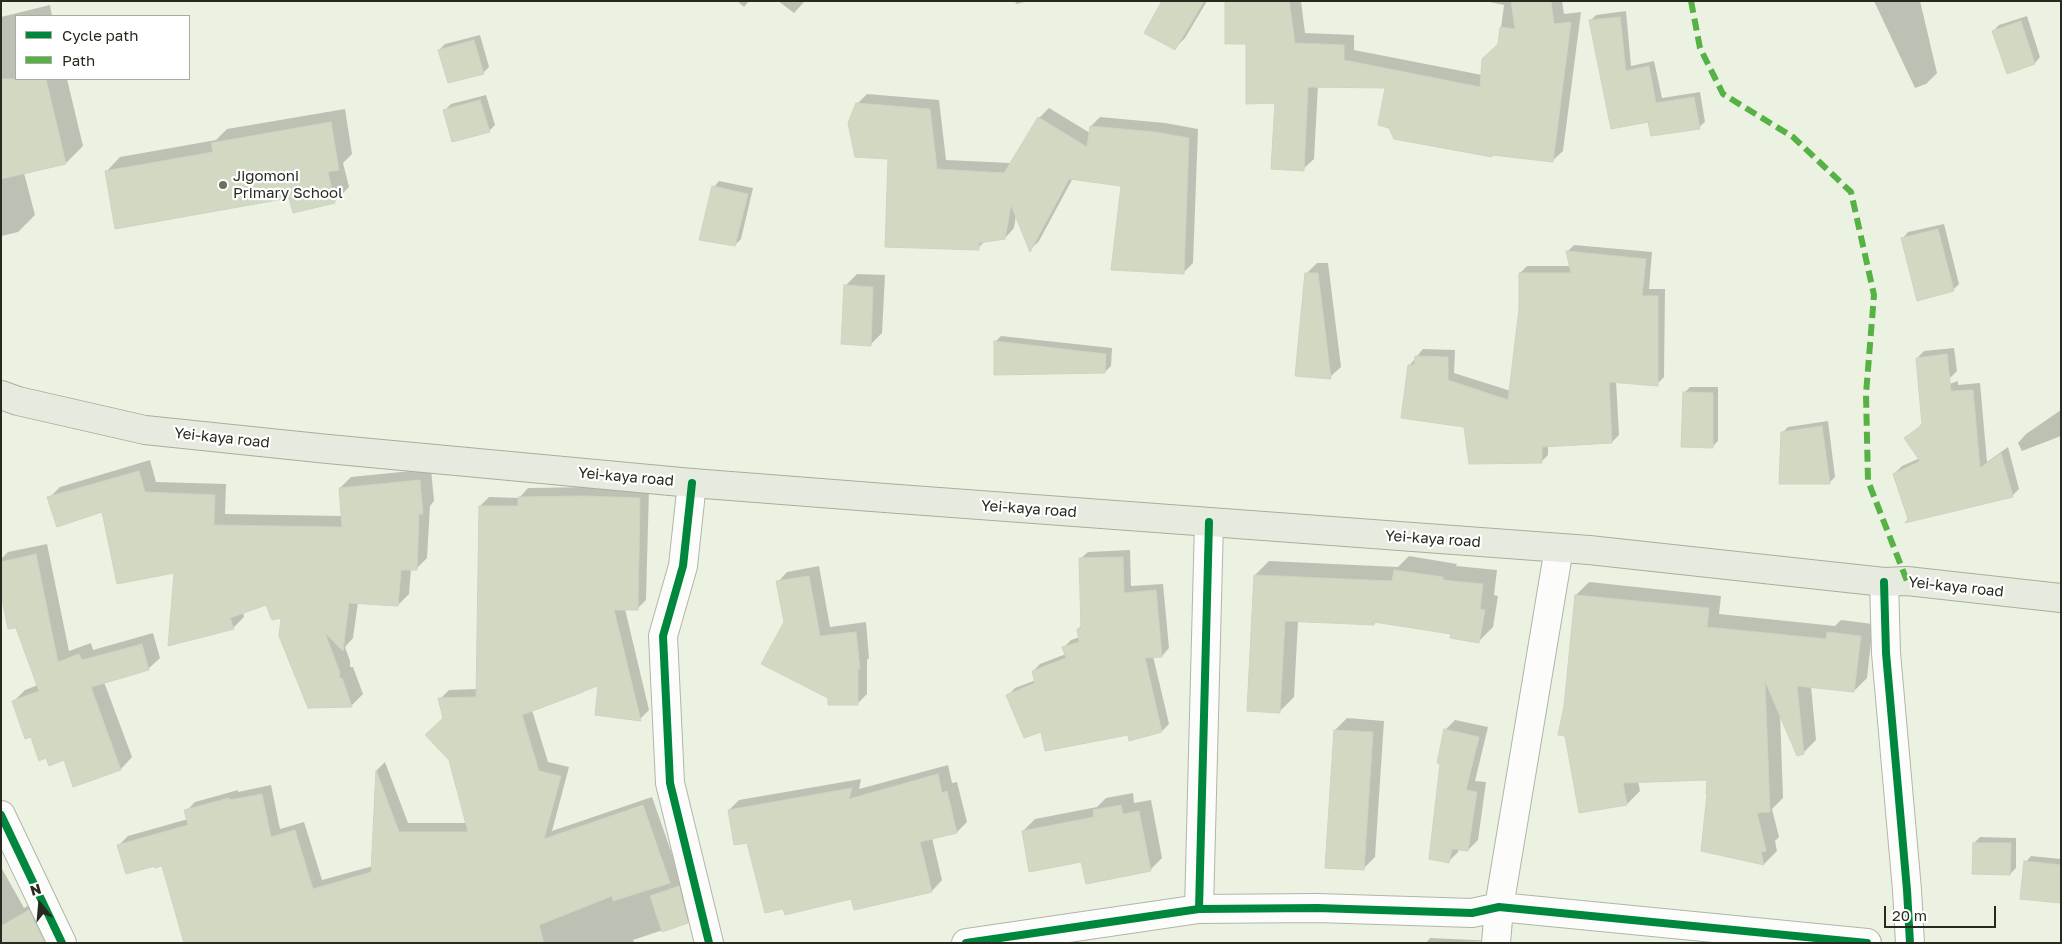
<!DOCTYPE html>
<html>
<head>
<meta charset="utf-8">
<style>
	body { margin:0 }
	#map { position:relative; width:2062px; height:944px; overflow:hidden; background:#ecf2e2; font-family:"Golos Text",sans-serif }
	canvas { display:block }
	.frame { position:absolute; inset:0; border:2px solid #262a1f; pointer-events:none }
	.legend { position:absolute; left:15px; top:15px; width:175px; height:65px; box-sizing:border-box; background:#fff; border:1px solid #a8aaa5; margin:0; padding:6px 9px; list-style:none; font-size:15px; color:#262a1f }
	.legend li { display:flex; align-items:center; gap:10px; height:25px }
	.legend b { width:25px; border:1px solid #a8aaa5 }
	.north { position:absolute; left:15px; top:879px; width:50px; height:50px; -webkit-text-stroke:4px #fff; paint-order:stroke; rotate:343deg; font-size:14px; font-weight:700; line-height:20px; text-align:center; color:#262a1f }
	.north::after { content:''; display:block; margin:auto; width:18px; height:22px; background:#262a1f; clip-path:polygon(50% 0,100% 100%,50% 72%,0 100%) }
	.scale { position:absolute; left:1884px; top:906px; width:112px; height:22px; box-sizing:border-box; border:2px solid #262a1f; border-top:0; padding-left:6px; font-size:15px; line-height:18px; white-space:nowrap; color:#262a1f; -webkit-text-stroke:4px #fff; paint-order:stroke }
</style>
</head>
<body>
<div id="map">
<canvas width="2062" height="944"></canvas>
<div class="frame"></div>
<ul class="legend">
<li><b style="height:6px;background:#00873e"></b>Cycle path</li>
<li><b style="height:6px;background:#56b245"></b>Path</li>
</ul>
<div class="north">N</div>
<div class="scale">20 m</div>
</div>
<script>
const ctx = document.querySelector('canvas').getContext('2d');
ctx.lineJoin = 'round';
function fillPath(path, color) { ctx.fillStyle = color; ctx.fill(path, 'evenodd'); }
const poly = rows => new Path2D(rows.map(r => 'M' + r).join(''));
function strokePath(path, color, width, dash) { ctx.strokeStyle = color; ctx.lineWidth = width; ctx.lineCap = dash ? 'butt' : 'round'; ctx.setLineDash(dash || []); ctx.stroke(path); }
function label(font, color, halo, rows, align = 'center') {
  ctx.font = font + ' "Golos Text",sans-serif'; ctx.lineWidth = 4.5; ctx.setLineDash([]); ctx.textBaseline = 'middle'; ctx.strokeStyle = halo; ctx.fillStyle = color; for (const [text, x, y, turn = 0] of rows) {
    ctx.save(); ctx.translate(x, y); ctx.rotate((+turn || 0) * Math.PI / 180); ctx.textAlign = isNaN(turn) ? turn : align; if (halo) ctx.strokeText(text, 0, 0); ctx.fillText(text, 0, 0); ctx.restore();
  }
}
const shadow = poly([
	[737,1,749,1,744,7],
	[778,1,805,1,794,13],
	[1015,1,1029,1,1016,4],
	[1164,1,1207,1,1185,38,1174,49],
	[1226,1,1301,1,1305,33,1354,35,1354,50,1482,75,1499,44,1504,5,1485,1,1562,1,1564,14,1581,12,1563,151,1552,161,1493,154,1491,156,1387,87,1318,85,1314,159,1303,169,1277,102],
	[1874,1,1920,1,1937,73,1926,84,1915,88],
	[50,5,52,16,16,16,16,79,67,79,83,146,66,163,24,173,35,215,18,232,1,236,1,17],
	[1626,11,1631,66,1654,61,1662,98,1700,92,1705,122,1699,127,1650,120,1590,21,1596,15],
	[2027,16,2040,57,2035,63,2008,72,1993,31,1999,25],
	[480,35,489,67,483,73,439,50,445,44],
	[867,94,939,100,946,160,1011,163,1039,118,1049,108,1090,133,1091,126,1100,117,1165,123,1198,129,1193,263,1183,273,1123,185,1073,178,1039,241,1030,250,1016,215,1014,228,1005,238,986,240,978,248,889,158,857,104],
	[486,95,495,125,489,131,445,110,451,104],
	[345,109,352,154,343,163,349,187,334,202,106,172,120,157,216,140,227,129],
	[719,181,753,188,741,239,735,245,714,187],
	[1944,224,1959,284,1953,290,1903,238,1908,232],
	[1574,245,1652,252,1649,289,1665,289,1664,377,1657,384,1616,381,1619,435,1612,442,1548,446,1548,455,1541,462,1465,425,1409,366,1423,349,1455,350,1454,373,1511,391,1520,309,1520,273,1527,266,1570,266,1567,252],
	[1317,263,1328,263,1341,367,1330,377,1306,274],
	[857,274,885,275,882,333,870,345,845,286],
	[1001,336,1112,348,1111,366,1105,372,995,342],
	[1954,348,1957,371,1941,387,1958,381,1958,385,1980,383,1987,462,2008,447,2019,489,2012,496,1909,520,1894,474,1902,466,1920,458,1906,438,1923,423,1917,358,1924,351],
	[1690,387,1718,387,1718,441,1712,447,1684,393],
	[2061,410,2061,436,2022,451,2018,443,2026,434],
	[1828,421,1835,477,1829,483,1782,433,1788,427],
	[150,460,156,482,226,484,225,514,343,516,340,488,351,477,431,469,434,501,430,506,427,558,416,569,411,569,409,594,398,605,358,602,353,638,345,647,350,661,350,667,353,667,363,694,352,705,309,707,283,616,267,604,243,612,244,617,233,628,175,571,103,511,49,498,60,487],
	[592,487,649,489,646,600,637,609,625,609,649,710,640,719,599,684,585,688,582,691,532,710,548,762,569,767,552,831,652,797,681,880,697,913,687,922,633,940,634,943,185,943,163,864,119,845,128,836,188,819,186,811,195,802,238,790,238,792,271,785,280,829,304,822,322,880,373,866,377,770,385,762,408,823,467,823,440,699,449,690,478,689,480,506,489,497,519,498,528,488],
	[47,544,69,651,91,643,93,650,153,633,160,658,148,669,104,682,132,757,121,769,74,785,65,759,31,735,14,701,25,690,38,685,1,588,1,559,8,552],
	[1130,550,1131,586,1163,584,1169,648,1162,656,1153,656,1169,724,1162,731,1042,731,1008,696,1015,688,1036,680,1033,671,1040,664,1066,654,1064,647,1071,640,1080,637,1078,629,1082,625,1080,559,1088,552],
	[1409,556,1457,564,1456,566,1497,570,1494,595,1498,596,1493,627,1479,641,1453,633,1377,621,1374,624,1298,621,1294,697,1280,711,1255,575,1269,561,1398,567],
	[819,566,830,627,866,622,869,658,867,660,867,694,857,704,829,698,778,582,787,572],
	[1589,582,1721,596,1719,614,1835,626,1841,620,1873,624,1867,678,1854,691,1811,686,1816,740,1803,753,1780,712,1783,798,1772,809,1779,837,1775,841,1777,851,1764,864,1702,850,1709,793,1708,779,1638,781,1640,791,1627,804,1565,706,1576,595],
	[1347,718,1384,721,1375,857,1363,869,1335,730],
	[1455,720,1488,727,1475,781,1486,782,1478,840,1468,850,1459,848,1458,852,1448,862,1445,730],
	[948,765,952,783,957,782,967,822,957,832,932,838,942,880,932,891,855,909,852,897,748,841,729,810,739,800,861,779,859,789],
	[1133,793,1134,803,1151,800,1162,858,1150,870,1082,860,1023,831,1035,819,1097,807,1106,798],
	[1980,837,2016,838,2016,868,2010,874,1974,843],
	[2031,856,2061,859,2061,900,2026,862],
	[1,867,24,908,43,897,69,943,1,943],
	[1430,938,1496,941,1426,943]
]);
const building = poly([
	[1162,1,1204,1,1175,50,1144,33,1162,1],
	[1225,1,1289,1,1295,43,1344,45,1344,60,1480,87,1482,59,1498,44,1500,27,1515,29,1511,1,1551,1,1554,24,1571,22,1553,162,1492,155,1492,157,1394,139,1389,128,1378,125,1385,88,1308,87,1304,171,1271,169,1275,103,1246,104,1246,44,1225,44,1225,1],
	[1620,17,1626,71,1649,66,1656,103,1694,97,1700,129,1651,136,1648,122,1611,129,1589,20,1620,17],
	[2021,21,2035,64,2007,74,1992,31,2021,21],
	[474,40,484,74,448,83,438,50,474,40],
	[1,79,46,79,66,164,1,179,1,79],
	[480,100,490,132,452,142,443,110,480,100],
	[856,103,930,109,937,169,1004,173,1038,117,1087,147,1090,126,1155,132,1189,138,1184,274,1111,270,1121,186,1069,179,1030,252,1011,205,1005,239,979,243,979,250,885,247,888,159,855,157,848,123,856,103],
	[331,122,339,170,328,172,335,203,293,213,289,198,115,229,105,171,213,152,211,143,331,122],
	[712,186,748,194,735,246,699,240,712,186],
	[1938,229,1954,291,1917,301,1901,238,1938,229],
	[1566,251,1646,259,1642,296,1658,296,1658,386,1609,382,1612,443,1542,447,1542,463,1469,464,1464,427,1401,418,1408,365,1414,365,1415,356,1448,357,1448,380,1508,400,1519,309,1519,273,1571,273,1566,251],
	[1305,273,1318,273,1331,379,1295,376,1305,273],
	[844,285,873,287,871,346,841,344,844,285],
	[994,341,1106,354,1105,373,994,375,994,341],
	[1947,354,1951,391,1973,390,1980,468,2001,453,2013,497,1905,523,1908,519,1893,474,1920,461,1904,438,1922,425,1916,358,1947,354],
	[1683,392,1713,393,1713,448,1681,447,1683,392],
	[1822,426,1830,484,1779,484,1781,432,1822,426],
	[139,471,145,492,215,495,214,525,342,527,339,488,420,480,423,514,419,514,417,570,401,570,398,606,349,603,343,651,325,633,340,673,339,678,342,678,352,707,308,708,279,636,281,618,272,620,266,605,230,618,234,629,168,646,174,573,117,584,102,512,57,527,47,497,139,471],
	[582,496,640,498,638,610,614,610,641,721,595,715,598,686,584,691,584,688,583,692,522,715,539,771,561,776,544,839,643,805,670,883,613,901,612,896,539,925,544,943,184,943,162,866,155,868,155,866,126,874,117,845,188,825,184,810,229,798,229,800,262,794,271,837,295,830,313,889,371,872,376,770,399,832,468,832,449,760,425,735,443,718,438,698,476,697,479,506,518,506,518,497,582,496],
	[36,554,58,662,79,654,82,660,142,644,149,670,91,687,121,770,73,787,64,760,49,766,46,758,39,761,31,737,25,739,12,701,39,691,16,628,8,629,1,594,1,562,36,554],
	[1123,557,1124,593,1156,590,1162,657,1145,658,1162,732,1129,741,1128,735,1045,751,1041,732,1024,738,1006,695,1035,683,1032,671,1066,658,1062,647,1079,642,1077,629,1081,628,1079,558,1123,557],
	[1394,570,1443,577,1443,580,1483,584,1480,609,1485,610,1479,643,1450,638,1451,634,1374,622,1374,625,1285,621,1280,713,1247,711,1254,575,1392,581,1394,570],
	[809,576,820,636,856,632,860,669,858,669,858,705,828,705,828,698,761,664,784,622,776,581,809,576],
	[1575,595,1709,608,1707,627,1826,639,1827,632,1861,636,1854,692,1797,686,1804,754,1797,756,1765,681,1770,812,1757,813,1766,851,1761,852,1764,865,1701,851,1707,794,1706,794,1707,780,1623,783,1627,805,1579,813,1565,736,1558,735,1564,706,1575,595],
	[1444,729,1479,737,1466,790,1477,792,1468,851,1452,849,1449,863,1429,859,1440,764,1437,763,1444,729],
	[1334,730,1373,732,1364,870,1325,868,1334,730],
	[938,774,942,793,947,791,957,833,920,842,932,892,854,910,851,899,785,915,783,909,765,913,747,843,734,845,728,810,852,788,849,799,938,774],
	[1121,805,1123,814,1139,811,1151,871,1086,884,1081,862,1029,872,1022,831,1094,817,1093,810,1121,805],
	[1973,843,2011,843,2010,875,1972,874,1973,843],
	[2024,861,2061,865,2061,903,2020,899,2024,861],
	[679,886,688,923,662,932,650,896,679,886],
	[29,910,45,943,1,943,1,926,29,910]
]);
const minor = poly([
	[692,483,683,566,663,636,670,783,709,943],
	[1884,582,1886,653,1907,890,1910,943],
	[1,815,62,943],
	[1199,909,1209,522],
	[966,943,1199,909,1317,908,1472,913,1499,907,1867,943],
	[1496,943,1499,907,1559,548]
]);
const primary = poly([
	[1,395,18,401,145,430,328,449,692,483,885,498,1589,550,1884,582,1907,581,2061,598]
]);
const quiet = poly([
	[1691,1,1700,48,1723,94,1793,137,1851,192,1874,295,1866,394,1868,481,1907,581]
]);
const cycleway = poly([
	[692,483,683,566,663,636,670,783,709,943],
	[1884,582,1886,653,1907,890,1910,943],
	[1,815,62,943],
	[1199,909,1209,522],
	[966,943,1199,909,1317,908,1472,913,1499,907,1867,943]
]);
const markers = [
	[223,185,5,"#6b7063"]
];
const poiNames = [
	["Jigomoni",233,176],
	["Primary School",233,193]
];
const streetNames = [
	["Yei-kaya road",222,438,6],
	["Yei-kaya road",626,477,5],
	["Yei-kaya road",1029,509,4],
	["Yei-kaya road",1433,539,4],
	["Yei-kaya road",1956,587,6]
];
fillPath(shadow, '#0003');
fillPath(building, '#d2d9c3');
strokePath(building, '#cdd2c5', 1);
strokePath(minor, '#b1b5a9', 30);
strokePath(primary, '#a7af98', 30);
strokePath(minor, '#fcfdfb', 28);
strokePath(primary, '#e7eadf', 28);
strokePath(quiet, '#56b245', 6, [12, 6]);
strokePath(cycleway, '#00873e', 8);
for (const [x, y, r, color] of markers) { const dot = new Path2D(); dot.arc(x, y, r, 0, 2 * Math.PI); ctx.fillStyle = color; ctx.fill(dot); strokePath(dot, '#fff', 2); }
label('15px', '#262a1f', '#fff', poiNames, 'left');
label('15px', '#262a1f', '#fff', streetNames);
</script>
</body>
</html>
